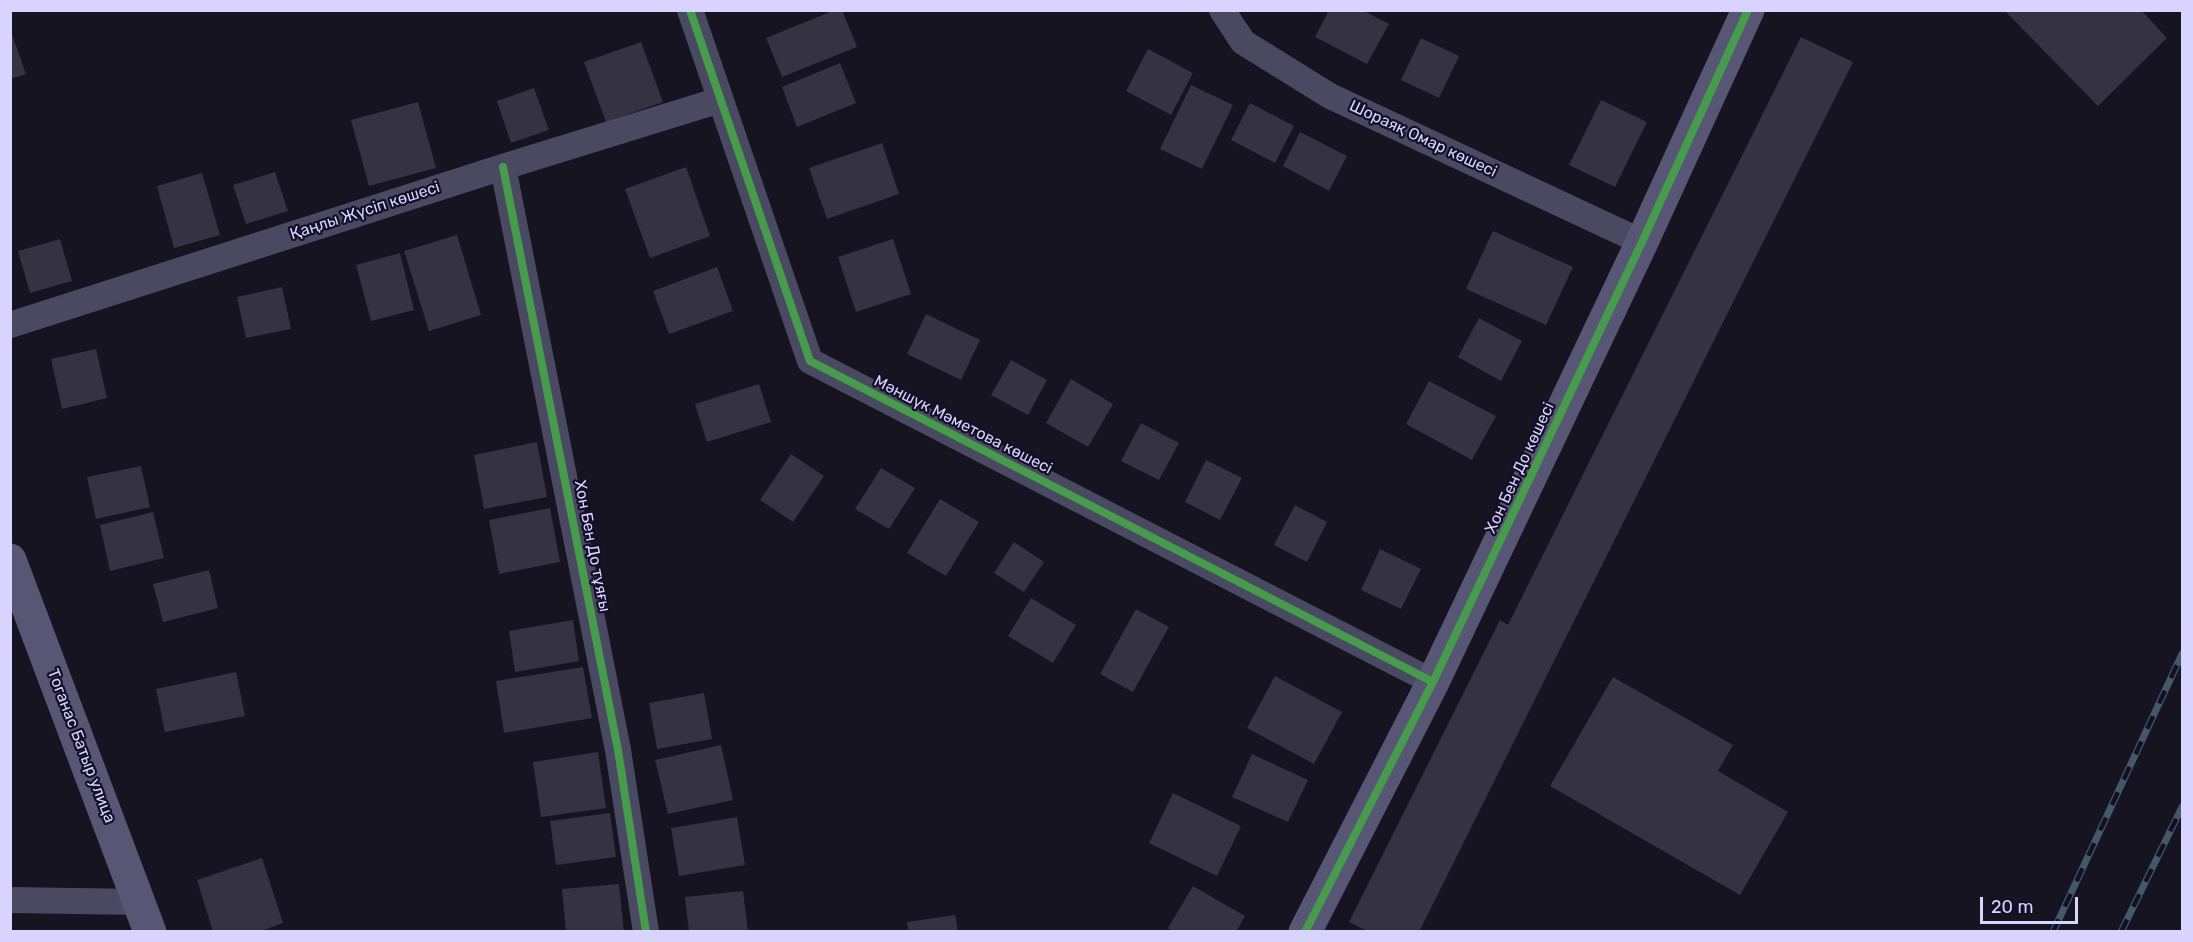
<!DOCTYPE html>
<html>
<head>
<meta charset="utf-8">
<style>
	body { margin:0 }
	#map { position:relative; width:2193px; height:942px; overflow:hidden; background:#161421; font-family:Rubik,sans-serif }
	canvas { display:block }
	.frame { position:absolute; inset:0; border:12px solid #d9d4ff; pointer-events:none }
	.scale { position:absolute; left:1980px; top:897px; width:98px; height:27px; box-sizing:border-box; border:3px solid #d9d4ff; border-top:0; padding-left:8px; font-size:18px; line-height:21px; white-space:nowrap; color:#d9d4ff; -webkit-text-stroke:4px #130f26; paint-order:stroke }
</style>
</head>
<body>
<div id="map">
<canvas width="2193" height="942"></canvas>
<div class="frame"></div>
<div class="scale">20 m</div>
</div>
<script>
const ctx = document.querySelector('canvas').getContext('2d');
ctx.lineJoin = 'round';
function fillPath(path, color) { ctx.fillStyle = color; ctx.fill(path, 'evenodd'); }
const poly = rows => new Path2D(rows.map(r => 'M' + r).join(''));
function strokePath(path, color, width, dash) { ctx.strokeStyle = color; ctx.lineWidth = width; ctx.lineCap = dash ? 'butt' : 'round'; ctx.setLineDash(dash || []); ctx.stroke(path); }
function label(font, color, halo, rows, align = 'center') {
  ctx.font = font + ' Rubik,sans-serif'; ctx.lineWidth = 4.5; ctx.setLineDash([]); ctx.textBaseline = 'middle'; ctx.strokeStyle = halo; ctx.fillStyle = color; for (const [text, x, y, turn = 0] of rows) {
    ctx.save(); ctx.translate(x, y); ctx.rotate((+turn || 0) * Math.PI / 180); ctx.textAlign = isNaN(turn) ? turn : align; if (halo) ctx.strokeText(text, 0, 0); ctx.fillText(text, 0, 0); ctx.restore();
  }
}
const building = poly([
	[835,10,842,10,857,47,782,77,766,38],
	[1329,10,1362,10,1389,24,1367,64,1315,37],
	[2004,10,2141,10,2167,38,2098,106],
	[10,29,26,74,10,79],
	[1801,37,1853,62,1419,932,1369,932,1349,922,1500,620,1508,625],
	[1421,38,1459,56,1439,98,1401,80],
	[641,42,663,102,606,122,584,62],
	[1148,49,1193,73,1171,115,1126,91],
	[840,63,856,103,797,127,782,87],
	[1191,85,1233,105,1202,169,1160,149],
	[534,88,549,130,511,143,497,101],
	[1601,100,1647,122,1615,187,1569,165],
	[418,102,436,168,369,186,351,120],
	[1250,103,1294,126,1275,163,1231,140],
	[1300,132,1347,156,1329,191,1283,166],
	[882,143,899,194,827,219,809,168],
	[686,167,710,236,650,258,625,189],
	[275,172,288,211,246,224,233,185],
	[202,173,220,235,174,248,157,186],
	[1493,231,1573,267,1546,325,1466,289],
	[457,235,481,315,429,331,404,251],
	[60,239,72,281,30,293,18,251],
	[893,239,911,294,856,312,838,257],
	[400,253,414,310,371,321,356,265],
	[717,267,733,311,669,334,653,291],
	[282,287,291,329,246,338,237,297],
	[926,314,980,340,961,380,907,354],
	[1479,318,1522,341,1501,381,1458,357],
	[96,349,107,398,62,409,51,359],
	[1011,360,1047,380,1028,415,991,395],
	[1071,379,1113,404,1088,447,1046,423],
	[1429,381,1496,416,1472,460,1406,424],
	[759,384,771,422,707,442,695,404],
	[1141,423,1179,443,1159,480,1121,461],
	[537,442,547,497,484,509,474,455],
	[791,454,824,476,793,522,760,500],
	[1206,460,1242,478,1220,520,1185,502],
	[141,466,150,507,96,519,87,477],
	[881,468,915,488,889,529,855,509],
	[940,499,979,522,946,576,907,553],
	[1295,505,1327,522,1307,562,1274,545],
	[550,508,560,562,499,574,489,520],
	[153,512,164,558,110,571,100,525],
	[1014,542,1044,562,1024,592,994,573],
	[1380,549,1421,569,1401,609,1361,590],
	[209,570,218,608,163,622,153,584],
	[1031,598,1076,625,1053,663,1008,636],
	[1136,609,1169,627,1133,692,1100,674],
	[573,620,579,661,515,672,509,631],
	[583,667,592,718,504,733,496,681],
	[236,672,245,716,165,732,156,689],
	[1275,676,1342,712,1314,764,1247,728],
	[1613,677,1733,745,1718,771,1788,812,1740,895,1550,786],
	[704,693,712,739,657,749,649,703],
	[721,745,733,800,668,814,655,760],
	[598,752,606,808,541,817,533,762],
	[1252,754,1308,780,1288,822,1232,797],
	[1173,793,1241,826,1217,876,1149,843],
	[610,813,616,857,556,865,550,821],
	[737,817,745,865,679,876,671,828],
	[262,858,283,923,258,932,213,932,197,880],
	[619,884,624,932,566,932,562,889],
	[1193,886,1245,916,1236,932,1173,932,1168,928],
	[743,891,748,932,689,932,685,897],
	[955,915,958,932,909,932,907,922]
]);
const street = poly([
	[690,10,810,361,1433,682],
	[1222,10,1243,42,1330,96,1642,242],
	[503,167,618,750,646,932],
	[10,325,503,167,720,100],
	[10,900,140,902]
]);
const secondary = poly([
	[10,560,150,932],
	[1305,932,1433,682,1642,242,1748,10]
]);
const rail = poly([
	[2053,932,2182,654],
	[2121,932,2182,807]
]);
const cycleway = poly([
	[690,10,810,361,1433,682],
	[503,167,618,750,646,932],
	[1305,932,1433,682,1642,242,1748,10]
]);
const streetNames = [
	["Шораяқ Омар көшесі",1423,139,25],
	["Қаңлы Жүсіп көшесі",365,211,-18],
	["Мәншүк Мәметова көшесі",963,425,27],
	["Хон Бен До көшесі",1520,468,-65],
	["Хон Бен До тұяғы",592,546,79],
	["Тоганас Батыр улица",81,746,69]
];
fillPath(building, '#343243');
strokePath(street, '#4a4962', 26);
strokePath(secondary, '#575674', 33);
strokePath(rail, '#43596b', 7);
strokePath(rail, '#130f26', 4.5, [14]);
strokePath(cycleway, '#469c4c', 8);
label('16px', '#d9d4ff', '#130f26', streetNames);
</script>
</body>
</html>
